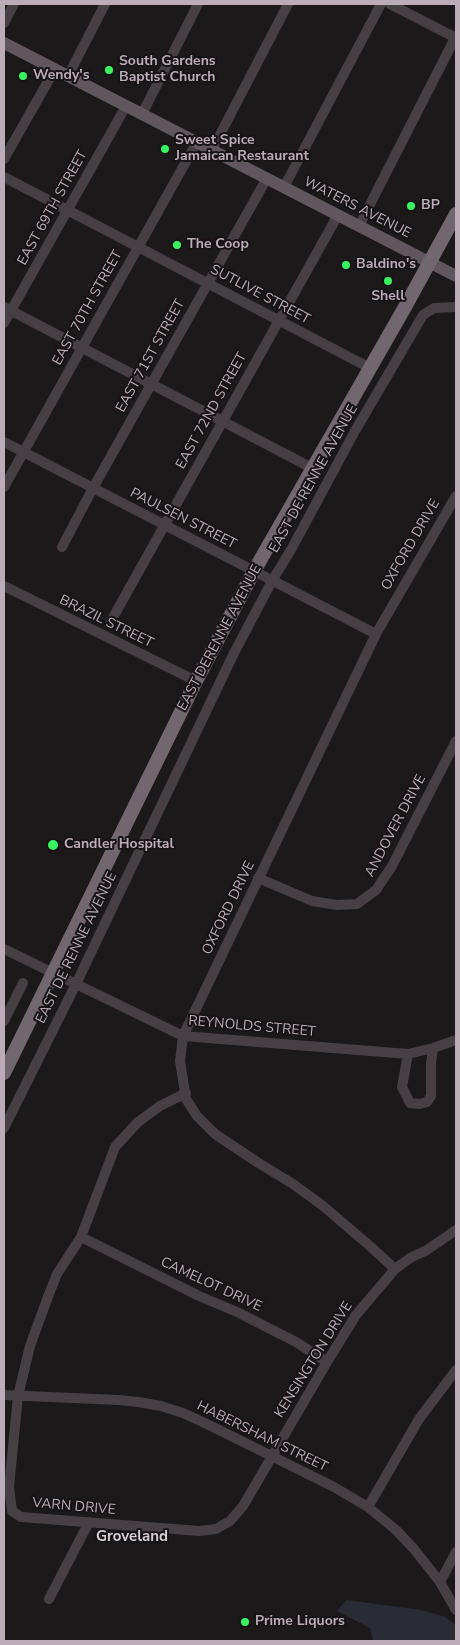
<!DOCTYPE html>
<html>
<head>
<meta charset="utf-8">
<style>
	body { margin:0 }
	#map { position:relative; width:460px; height:1645px; overflow:hidden; background:#1c191a; font-family:"Nunito Sans",sans-serif }
	canvas { display:block }
	.frame { position:absolute; inset:0; border:5px solid #bbacb8; pointer-events:none }
</style>
</head>
<body>
<div id="map">
<canvas width="460" height="1645"></canvas>
<div class="frame"></div>
</div>
<script>
const ctx = document.querySelector('canvas').getContext('2d');
ctx.lineJoin = 'round';
function fillPath(path, color) { ctx.fillStyle = color; ctx.fill(path, 'evenodd'); }
const poly = rows => new Path2D(rows.map(r => 'M' + r).join(''));
function strokePath(path, color, width, dash) { ctx.strokeStyle = color; ctx.lineWidth = width; ctx.lineCap = dash ? 'butt' : 'round'; ctx.setLineDash(dash || []); ctx.stroke(path); }
function label(font, color, halo, rows, align = 'center') {
  ctx.font = font + ' "Nunito Sans",sans-serif'; ctx.lineWidth = 4; ctx.setLineDash([]); ctx.textBaseline = 'middle'; ctx.strokeStyle = halo; ctx.fillStyle = color; for (const [text, x, y, turn = 0] of rows) {
    ctx.save(); ctx.translate(x, y); ctx.rotate((+turn || 0) * Math.PI / 180); ctx.textAlign = isNaN(turn) ? turn : align; if (halo) ctx.strokeText(text, 0, 0); ctx.fillText(text, 0, 0); ctx.restore();
  }
}
const green = poly([
	[346,1600,422,1610,445,1617,456,1625,456,1641,373,1641,370,1628,337,1611]
]);
const minor = poly([
	[390,4,456,38],
	[4,23,14,4],
	[68,76,105,4],
	[142,114,198,4],
	[212,150,288,4],
	[4,159,55,69],
	[4,177,370,368],
	[284,187,381,4],
	[359,226,456,36],
	[4,307,312,468],
	[4,323,126,106],
	[4,442,376,634],
	[4,487,197,142],
	[62,547,93,488,267,178],
	[4,586,196,681],
	[111,621,338,215],
	[258,878,312,901,337,905,357,904,376,890,392,866,456,741],
	[4,949,183,1036,408,1054,433,1048,456,1040],
	[4,1021,23,983],
	[408,1054,402,1087,410,1103,420,1104,427,1102,431,1096,431,1064,433,1048],
	[186,1093,160,1106,138,1122,115,1147,81,1237,57,1274,49,1294,30,1346,18,1396,9,1487,12,1511,21,1517,199,1531,216,1529,230,1521,243,1506,327,1362,356,1315,395,1269,410,1258,427,1250,456,1230],
	[4,1128,76,984,233,655,272,581,292,548,355,431,423,315,434,308,456,307],
	[81,1237,199,1296,237,1312,296,1342,327,1362],
	[395,1269,371,1247,322,1205,293,1184,257,1162,215,1134,197,1116,186,1099,180,1061,183,1036,376,634,456,496],
	[4,1395,119,1400,138,1402,161,1406,183,1413,209,1425,332,1486,368,1507,396,1530,414,1549,440,1582,456,1610],
	[368,1507,419,1419,456,1370],
	[440,1582,456,1552],
	[49,1599,89,1522]
]);
const major = poly([
	[4,43,456,276]
]);
const highway = poly([
	[4,1073,196,681,254,571,405,307,456,214]
]);
const markers = [
	[109,70,5,"#39f45f"],
	[23,76,5,"#39f45f"],
	[165,149,5,"#39f45f"],
	[411,206,5,"#39f45f"],
	[177,245,5,"#39f45f"],
	[346,265,5,"#39f45f"],
	[388,281,5,"#39f45f"],
	[53,845,6,"#39f45f"],
	[245,1622,5,"#39f45f"]
];
const poiNames = [
	["South Gardens",119,62],
	["Baptist Church",119,78],
	["Wendy's",33,76],
	["Sweet Spice",175,141],
	["Jamaican Restaurant",175,157],
	["BP",421,206],
	["The Coop",187,245],
	["Baldino's",356,265],
	["Shell",388,297,"center"],
	["Candler Hospital",64,845],
	["Prime Liquors",255,1622]
];
const streetNames = [
	["EAST 69TH STREET",53,208,-61],
	["WATERS AVENUE",357,208,27],
	["SUTLIVE STREET",260,295,28],
	["EAST 70TH STREET",88,308,-61],
	["EAST 71ST STREET",151,356,-61],
	["EAST 72ND STREET",212,411,-61],
	["EAST DE RENNE AVENUE",314,479,-61],
	["PAULSEN STREET",183,519,27],
	["OXFORD DRIVE",411,545,-60],
	["BRAZIL STREET",106,622,26],
	["EAST DERENNE AVENUE",220,638,-62],
	["ANDOVER DRIVE",396,826,-62],
	["OXFORD DRIVE",229,908,-64],
	["EAST DE RENNE AVENUE",77,948,-64],
	["REYNOLDS STREET",252,1027,5],
	["CAMELOT DRIVE",211,1285,25],
	["KENSINGTON DRIVE",314,1360,-58],
	["HABERSHAM STREET",262,1437,26],
	["VARN DRIVE",74,1507,5]
];
const neighbourhoodNames = [
	["Groveland",132,1537]
];
fillPath(green, '#292c34');
strokePath(minor, '#463f43', 10);
strokePath(major, '#60565d', 12);
strokePath(highway, '#72666f', 14);
for (const [x, y, r, color] of markers) { const dot = new Path2D(); dot.arc(x, y, r, 0, 2 * Math.PI); ctx.fillStyle = color; ctx.fill(dot); strokePath(dot, '#171415', 2); }
label('bold 14px', '#bbacb8', '#171415', poiNames, 'left');
label('14px', '#bbacb8', '#171415', streetNames);
label('bold 15px', '#d7cdd4', '#171415', neighbourhoodNames);
</script>
</body>
</html>
